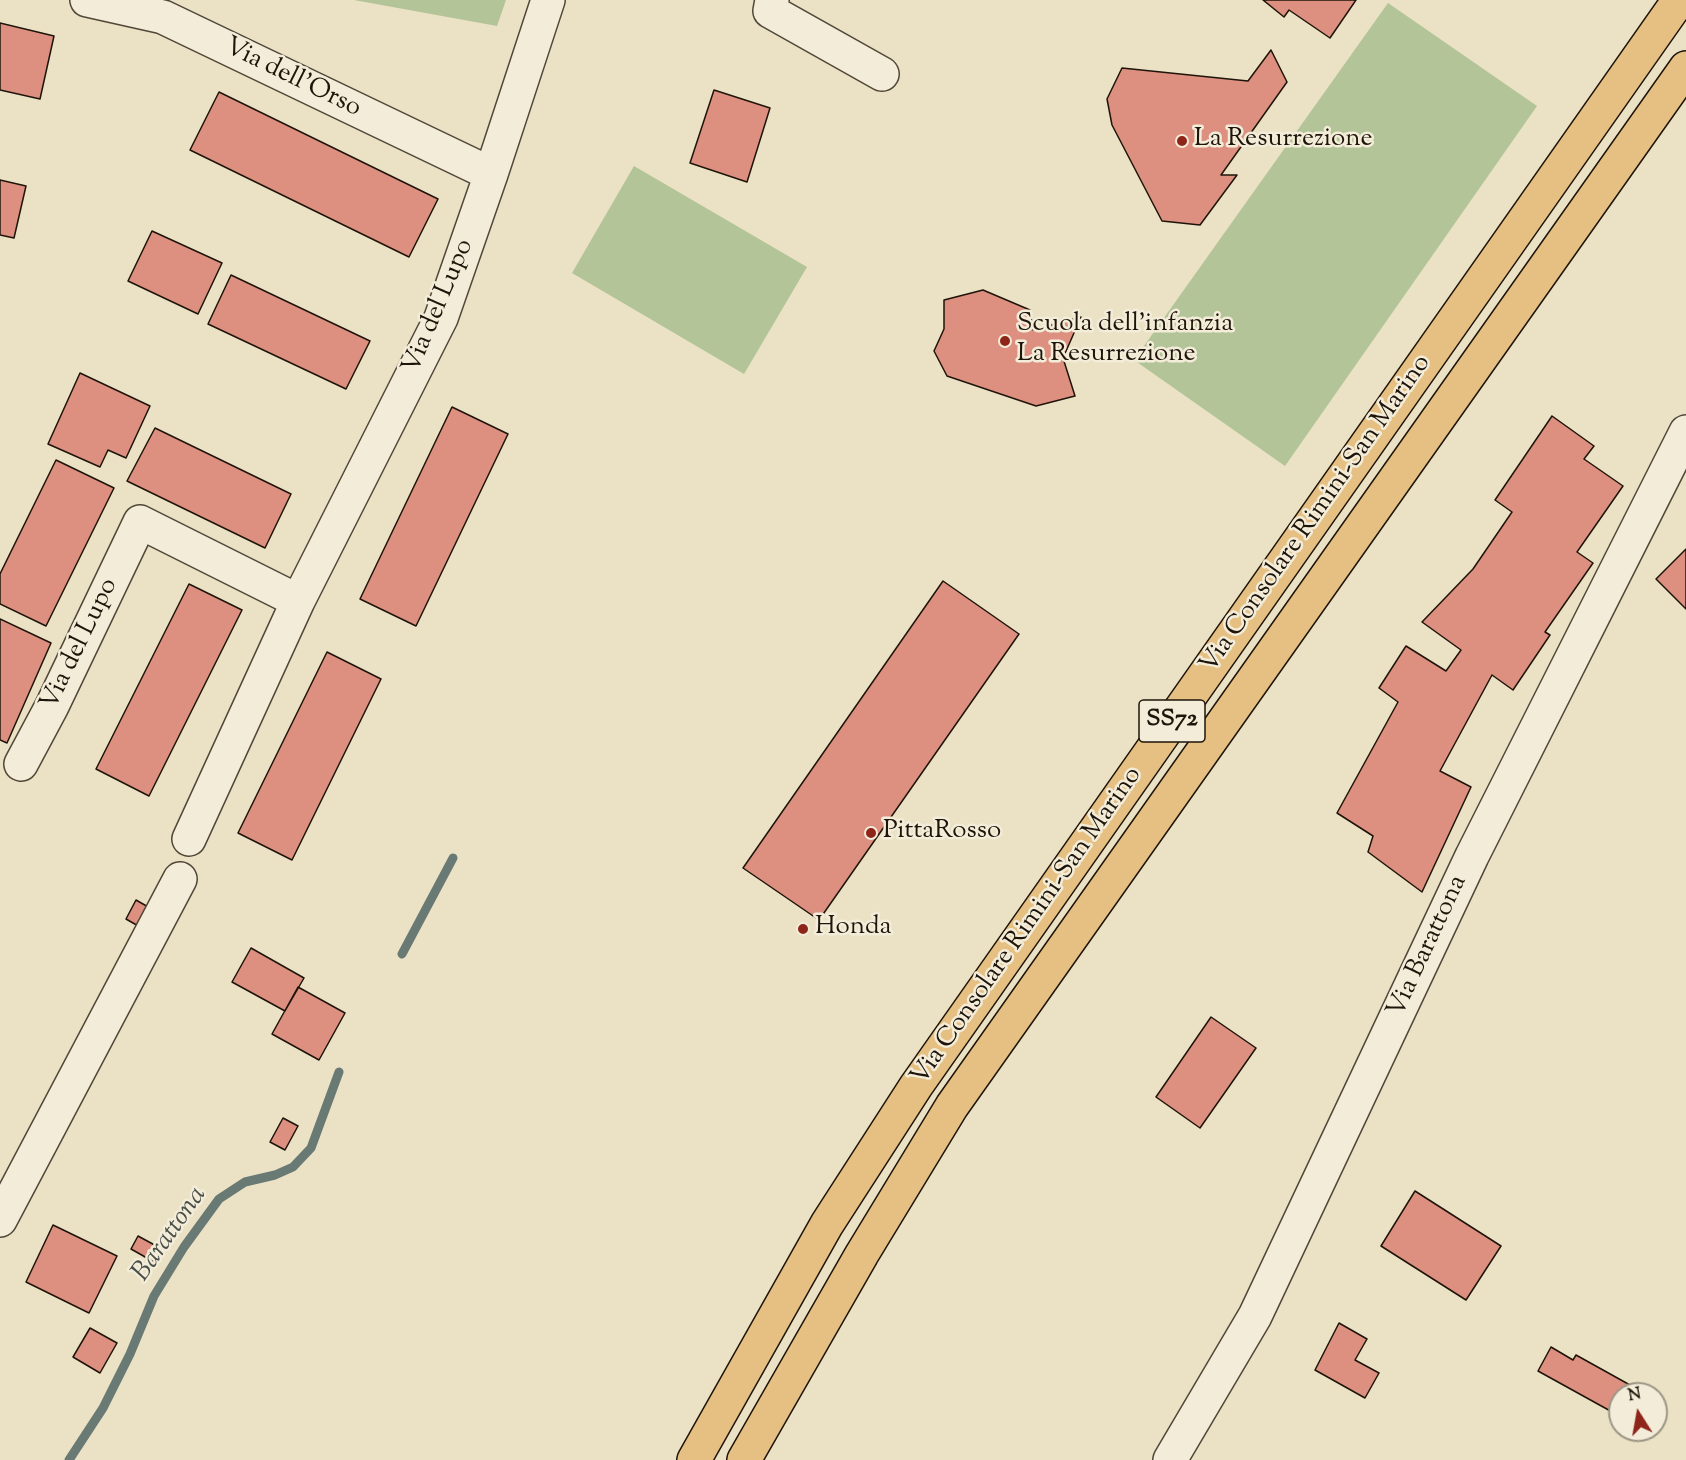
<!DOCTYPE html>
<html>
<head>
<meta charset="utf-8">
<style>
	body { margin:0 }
	#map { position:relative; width:1686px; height:1460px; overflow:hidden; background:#ebe1c4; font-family:"Sorts Mill Goudy",serif }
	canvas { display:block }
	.north { position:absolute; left:1608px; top:1382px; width:60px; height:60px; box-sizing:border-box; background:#f2ecd9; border:2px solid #9d9686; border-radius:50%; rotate:349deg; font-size:16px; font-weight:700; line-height:24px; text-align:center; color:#1e1409 }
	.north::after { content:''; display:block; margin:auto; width:21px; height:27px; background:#8f2418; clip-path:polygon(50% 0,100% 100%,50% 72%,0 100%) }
</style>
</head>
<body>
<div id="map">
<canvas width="1686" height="1460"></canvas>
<div class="north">N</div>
</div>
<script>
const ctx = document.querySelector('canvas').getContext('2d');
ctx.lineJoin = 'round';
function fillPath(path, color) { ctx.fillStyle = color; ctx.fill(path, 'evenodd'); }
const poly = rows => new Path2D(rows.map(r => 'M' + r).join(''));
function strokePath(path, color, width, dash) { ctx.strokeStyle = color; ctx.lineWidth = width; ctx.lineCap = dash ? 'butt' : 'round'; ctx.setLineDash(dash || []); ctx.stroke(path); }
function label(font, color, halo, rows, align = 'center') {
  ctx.font = font + ' "Sorts Mill Goudy",serif'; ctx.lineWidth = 5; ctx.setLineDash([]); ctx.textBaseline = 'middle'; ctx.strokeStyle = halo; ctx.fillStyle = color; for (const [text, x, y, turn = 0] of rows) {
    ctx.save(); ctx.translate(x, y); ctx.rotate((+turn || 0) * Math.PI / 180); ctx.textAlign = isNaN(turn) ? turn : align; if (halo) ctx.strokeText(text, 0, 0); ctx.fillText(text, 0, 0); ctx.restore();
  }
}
const green = poly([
	[354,0,506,0,497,26],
	[1388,3,1537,106,1285,466,1134,360],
	[634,166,807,267,744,374,572,273]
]);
const stream = poly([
	[402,954,453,858],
	[69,1460,103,1408,130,1354,154,1296,184,1247,219,1199,245,1182,275,1175,293,1167,311,1148,339,1072]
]);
const building = poly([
	[1263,0,1356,0,1330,38,1289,10,1284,17,1263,0],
	[0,23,54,36,40,99,0,90,0,23],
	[1271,50,1287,82,1221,175,1237,175,1200,225,1162,221,1112,125,1107,99,1122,68,1248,81,1271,50],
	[714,90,770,108,747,182,690,163,714,90],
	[219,92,438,199,409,257,190,150,219,92],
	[0,180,26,186,14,238,0,235,0,180],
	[152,231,222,263,198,314,128,281,152,231],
	[231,275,370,341,346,389,208,324,231,275],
	[983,290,1030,310,1033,330,1081,317,1063,358,1075,396,1036,406,947,376,934,351,944,329,944,300,983,290],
	[80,373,150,406,126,458,108,450,100,467,48,444,80,373],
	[452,407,508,434,416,626,360,599,452,407],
	[1552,416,1594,446,1584,459,1623,486,1577,552,1593,563,1545,632,1550,635,1513,690,1492,675,1440,771,1471,787,1422,892,1368,852,1373,836,1337,813,1398,702,1379,688,1406,646,1446,671,1461,650,1422,622,1473,569,1512,512,1495,500,1552,416],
	[155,428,291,494,265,548,127,481,155,428],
	[56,460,114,488,46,626,0,604,0,574,56,460],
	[1686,549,1686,609,1656,579,1686,549],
	[943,581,1019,634,819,920,743,868,943,581],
	[189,584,242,610,149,796,96,769,189,584],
	[0,619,51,643,7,743,0,740,0,619],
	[327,652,381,679,292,860,238,833,327,652],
	[136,900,150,908,140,927,126,919,136,900],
	[251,948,304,978,285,1011,232,982,251,948],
	[298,987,345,1013,319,1060,272,1034,298,987],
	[1211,1017,1256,1048,1200,1128,1156,1097,1211,1017],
	[283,1118,298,1126,285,1150,270,1142,283,1118],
	[1415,1191,1501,1246,1466,1300,1381,1246,1415,1191],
	[53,1225,117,1256,89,1313,26,1282,53,1225],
	[138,1236,162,1249,154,1262,131,1249,138,1236],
	[1339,1323,1367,1339,1355,1360,1379,1373,1365,1398,1315,1370,1339,1323],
	[90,1328,117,1343,100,1373,73,1357,90,1328],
	[1551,1347,1573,1360,1576,1355,1630,1385,1625,1394,1620,1394,1620,1402,1614,1413,1538,1371,1551,1347]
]);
const minor = poly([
	[87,0,163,17,491,174],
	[772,0,770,11,882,74],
	[21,764,52,706,140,522,298,601],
	[189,839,298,601,441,318,491,174,548,0],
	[0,1220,180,879],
	[1170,1460,1255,1316,1472,856,1686,432]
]);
const major = poly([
	[694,1460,827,1224,916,1086,1679,0],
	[744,1460,862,1254,952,1106,1686,68]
]);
const markers = [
	[1182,141,6,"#8f2418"],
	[1005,341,6,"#8f2418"],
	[871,833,6,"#8f2418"],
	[803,929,6,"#8f2418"]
];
const shields = [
	[1172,721,66]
];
const shieldNames = [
	["SS72",1172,721]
];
const streetNames = [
	["Via dell'Orso",292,79,26],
	["Via del Lupo",440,307,-67],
	["Via Consolare Rimini-San Marino",1317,515,-55],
	["Via del Lupo",81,645,-64],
	["Via Consolare Rimini-San Marino",1028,927,-55],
	["Via Barattona",1429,947,-65]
];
const poiNames = [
	["La Resurrezione",1194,141],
	["Scuola dell'infanzia",1017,326],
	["La Resurrezione",1017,356],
	["PittaRosso",883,833],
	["Honda",815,929]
];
const waterNames = [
	["Barattona",171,1235,-55]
];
fillPath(green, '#b2c498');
strokePath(stream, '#697974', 9);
fillPath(building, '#dd8f80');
strokePath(building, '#1e1409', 1.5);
strokePath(minor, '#514738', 36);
strokePath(major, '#1e1409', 36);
strokePath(minor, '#f2ecd9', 33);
strokePath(major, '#e6c082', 33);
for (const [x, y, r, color] of markers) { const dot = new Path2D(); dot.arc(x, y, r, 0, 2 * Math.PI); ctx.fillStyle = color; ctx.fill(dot); strokePath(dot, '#f2ecd9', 2); }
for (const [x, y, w] of shields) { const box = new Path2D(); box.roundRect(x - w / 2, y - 21, w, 42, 4.5); ctx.fillStyle = '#f2ecd9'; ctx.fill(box); strokePath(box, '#1e1409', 1.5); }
label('bold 24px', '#1e1409', null, shieldNames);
label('26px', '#1e1409', '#f2ecd9', streetNames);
label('26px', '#1e1409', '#f2ecd9', poiNames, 'left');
label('italic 27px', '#4a4f48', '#f2ecd9', waterNames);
</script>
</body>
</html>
